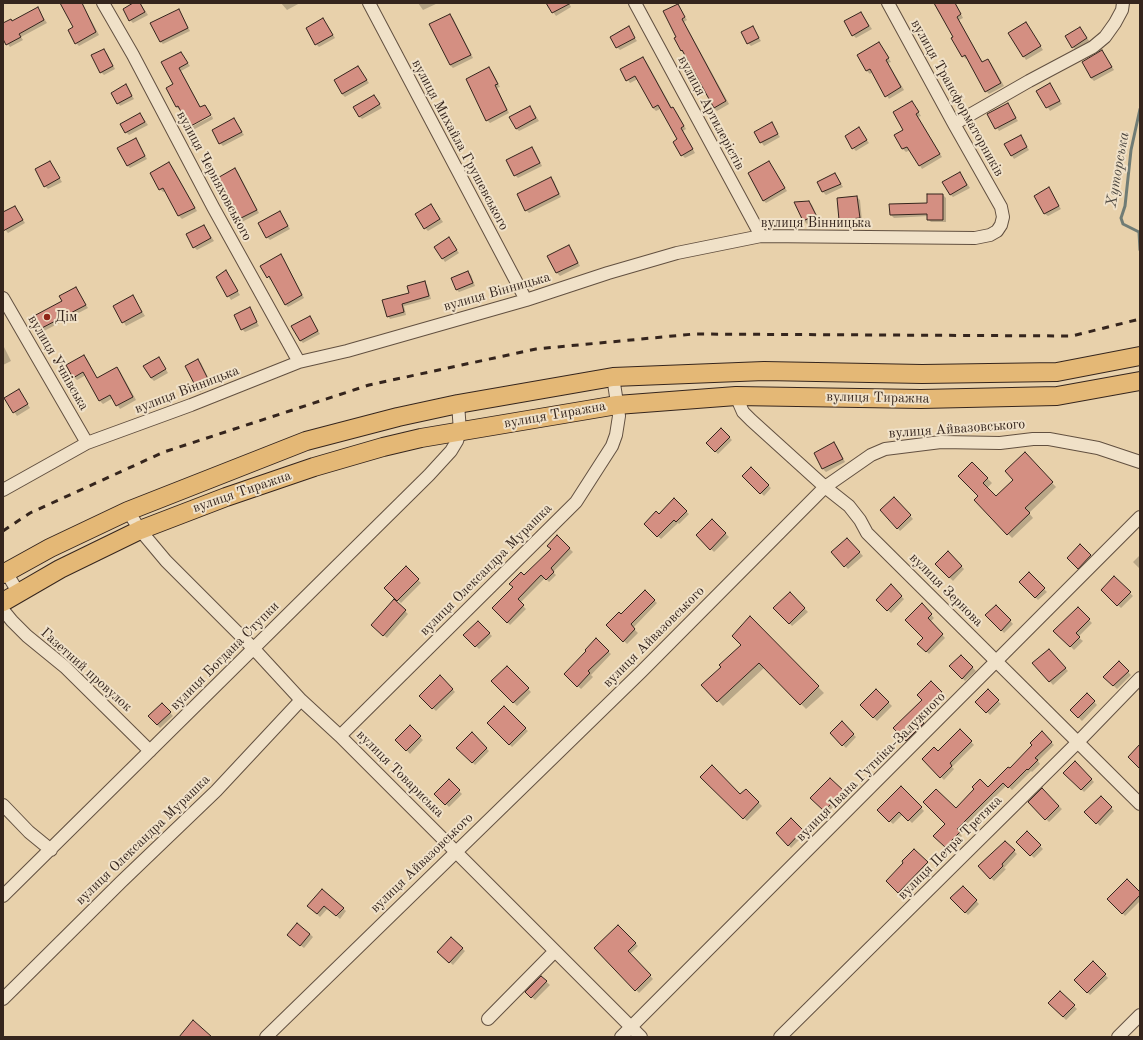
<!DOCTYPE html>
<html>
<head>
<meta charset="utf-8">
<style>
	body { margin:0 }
	#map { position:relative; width:1143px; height:1040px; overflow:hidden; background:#e8d1ab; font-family:"Old Standard TT",serif }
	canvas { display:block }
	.frame { position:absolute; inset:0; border:4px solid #35251d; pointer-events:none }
</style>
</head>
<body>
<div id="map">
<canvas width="1143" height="1040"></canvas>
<div class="frame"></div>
</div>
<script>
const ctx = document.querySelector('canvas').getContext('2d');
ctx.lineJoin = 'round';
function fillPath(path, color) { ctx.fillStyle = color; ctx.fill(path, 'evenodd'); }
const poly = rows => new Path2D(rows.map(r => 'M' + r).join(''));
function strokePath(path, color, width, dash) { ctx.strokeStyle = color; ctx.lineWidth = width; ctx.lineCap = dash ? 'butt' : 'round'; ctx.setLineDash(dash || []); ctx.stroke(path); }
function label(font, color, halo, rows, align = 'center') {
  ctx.font = font + ' "Old Standard TT",serif'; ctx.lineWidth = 4; ctx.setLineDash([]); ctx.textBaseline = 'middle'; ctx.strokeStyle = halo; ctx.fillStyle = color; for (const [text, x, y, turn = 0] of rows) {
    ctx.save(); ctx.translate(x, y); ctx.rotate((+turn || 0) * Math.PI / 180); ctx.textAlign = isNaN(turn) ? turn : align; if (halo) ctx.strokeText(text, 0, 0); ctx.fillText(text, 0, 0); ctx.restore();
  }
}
const shadow = poly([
	[67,3,82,3,99,35,79,46,76,43,75,28],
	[135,3,140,3,148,15,133,23,130,20],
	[281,3,300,3,287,10],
	[418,3,438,3,423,10],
	[547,3,569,3,571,7,556,16],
	[933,3,954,3,957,6,963,18,959,20,983,63,988,60,991,63,1004,86,989,94,986,91,967,58,966,59,963,56,954,37],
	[678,5,687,20,684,22,729,104,717,111,714,108,685,53,681,51,675,39,677,37],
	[37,8,47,23,21,37,23,40,10,47,3,37,3,24,11,20,13,22],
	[178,10,181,13,190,31,163,44,160,41],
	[861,13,872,29,856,38,853,35],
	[450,15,453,18,473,58,453,68,450,65],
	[323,19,335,38,319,47,316,44],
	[1026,23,1043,50,1026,60,1009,33],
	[753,28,761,41,751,46,748,43],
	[1080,28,1090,42,1076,50,1073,47],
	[629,30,637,41,620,50,617,47],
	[879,43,891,62,888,63,904,90,889,99,872,72,870,74,867,71,858,55],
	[104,50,107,53,115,69,104,75,101,72],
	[1102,51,1114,70,1094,81,1091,78],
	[181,53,190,66,181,71,201,108,205,106,211,114,189,126,180,109,179,109,176,107,174,85],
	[643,58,646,61,672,108,673,108,676,111,686,129,683,131,695,153,685,158,682,155,679,140,660,109,656,111,653,108,638,79,630,83,621,70],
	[358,67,369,83,345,97,342,94],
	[489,68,492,71,500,87,497,88,509,113,490,123,487,120],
	[1050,85,1062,104,1050,111,1038,91],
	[126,86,134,99,120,106,118,103],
	[374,96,382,108,362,119,359,116],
	[912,102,921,116,918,117,942,157,922,169,910,150,906,152,903,149,895,135,904,130],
	[1007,104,1018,121,999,131,988,114],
	[530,107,539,121,519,131,516,128],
	[140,114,148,125,129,135,126,132],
	[212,116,213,119,193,130,191,127],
	[234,119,244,135,223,146,220,143],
	[772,124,780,137,764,146,755,133],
	[859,129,869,143,856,151,853,148],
	[1020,136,1029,150,1014,159,1012,156],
	[136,139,138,142,147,159,130,168,127,165],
	[532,148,535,151,542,166,518,178,515,175],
	[50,162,62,182,48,189,45,186],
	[769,162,787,191,766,203,763,200],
	[169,163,172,166,197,211,182,219,179,216,166,191,163,192,160,189],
	[235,169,238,172,259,213,240,223,237,220],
	[960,173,970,188,953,197,950,194],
	[835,174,843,187,826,195,823,192,818,182],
	[551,178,554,181,561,197,529,213,526,210],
	[1049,189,1061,209,1048,216,1045,214],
	[943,195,946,198,946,222,931,222,928,219,928,216,894,218,891,215,928,203],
	[857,197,860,200,862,221,842,223,839,220],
	[809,202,812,205,818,218,807,224,804,221,795,203],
	[431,205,443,222,428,231,425,228],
	[15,207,25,223,8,233,3,227,3,213],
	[280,212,290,229,270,240,267,237],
	[204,226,214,241,197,250,194,247],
	[449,239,459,253,445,262,435,247],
	[569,247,572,250,580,266,560,276,557,273,549,257],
	[281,256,284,259,304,298,288,307,285,304,272,279,270,280,268,277],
	[226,272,240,295,231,300,217,277],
	[468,272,471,275,475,286,459,292,456,289],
	[424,282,427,285,431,299,404,306,406,315,390,319,388,316,410,293],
	[76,289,88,308,42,332,39,329,63,301],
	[133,297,145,316,126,326,115,307],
	[249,309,252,312,259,326,245,332,242,329],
	[310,317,320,334,303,343,300,340],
	[3,345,11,361,3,365],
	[84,356,87,359,97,378,117,368,120,371,136,400,120,409,113,398,103,404,100,401,86,375,77,380,74,377],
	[159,358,168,373,154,381,151,378],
	[198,360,201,363,212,386,200,392,197,389],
	[19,390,30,408,17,416,5,398],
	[721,429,732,440,718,454,707,443],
	[834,443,837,446,845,462,826,472,823,469,815,453],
	[1025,454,1056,487,1029,513,1033,518,1012,538,975,500,980,496,972,463,992,483,987,488,996,497,1014,480],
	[751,469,771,488,764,496,744,476],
	[894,498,913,519,900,531,881,510],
	[674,500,689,514,679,524,678,523,661,539,645,524,659,515],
	[712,520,729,537,714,552,697,535],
	[557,537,573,552,553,572,556,575,549,582,545,578,520,603,526,609,510,625,493,608,552,549],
	[847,539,863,556,848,569,832,552],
	[1080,546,1093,559,1081,571,1068,558],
	[948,553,964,569,953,581,936,564],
	[1140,555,1140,569,1133,562],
	[406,567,421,583,401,603,385,588],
	[1029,574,1047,592,1038,600,1020,582],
	[1114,578,1133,596,1121,608,1102,590],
	[891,586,904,599,891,613,877,600],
	[645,591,657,603,633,628,638,633,627,644,608,625,621,616],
	[790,593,808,612,792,626,775,608],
	[394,600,408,614,387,638,375,628],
	[922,605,934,618,930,622,945,638,929,654,919,644,924,638],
	[996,606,1013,624,1004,633,987,615],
	[1078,609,1092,623,1078,637,1083,641,1074,650,1055,631],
	[750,618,824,693,806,709,765,667,723,706,703,685,722,667,742,645],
	[478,622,492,636,479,649,465,635],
	[596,639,611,654,591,675,593,677,581,689,565,674,588,651],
	[1052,653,1068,671,1053,685,1034,663],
	[961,656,976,671,965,681,951,666],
	[1119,663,1131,675,1117,689,1105,677],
	[507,667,531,692,517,706,493,681],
	[440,676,455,692,436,711,420,696],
	[931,682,944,695,919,720,926,727,909,743,894,728,923,700],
	[876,690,892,706,877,721,861,705],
	[988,691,1001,704,990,715,977,702],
	[1087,694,1097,705,1082,721,1071,710],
	[162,704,173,716,160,728,149,716],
	[504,708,528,731,512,747,488,723],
	[842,723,856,737,846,748,831,733],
	[410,727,423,740,410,754,397,740],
	[960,730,974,745,952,767,954,769,944,780,923,759,938,752],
	[1042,733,1054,745,1038,761,1040,764,1032,772,1031,771,1012,790,1007,785,959,832,962,836,949,850,935,836,946,824,956,809,988,788,1010,770,1034,745],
	[472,734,489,751,475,765,458,748],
	[1075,763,1094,782,1084,792,1065,773],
	[830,779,846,795,827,813,812,798],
	[449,781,462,794,449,807,436,794],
	[901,787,924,811,912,823,903,814,893,824,878,810],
	[746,790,762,806,747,821,722,797,740,795],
	[1042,790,1062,809,1049,822,1029,802],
	[1101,797,1114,811,1100,826,1086,812],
	[791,820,805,834,791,848,777,833],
	[1027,833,1043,849,1034,858,1018,842],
	[1005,842,1017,854,1004,868,1006,869,994,881,979,866],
	[914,850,930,866,902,895,888,881],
	[963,887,979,904,968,915,951,898],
	[323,890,346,911,340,919,328,908,320,917,309,906],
	[1140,894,1140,901,1125,916,1109,899],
	[618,926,638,946,630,954,653,979,639,993,596,948],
	[310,934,313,937,304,948,291,938],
	[451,938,465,951,453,965,439,952],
	[1093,962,1108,978,1090,995,1075,980],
	[541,977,550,985,535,1000,526,992],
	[1060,992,1077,1009,1066,1020,1049,1003]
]);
const stream = poly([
	[1140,109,1131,150,1125,206,1121,218,1123,224,1139,232,1140,250]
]);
const building = poly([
	[60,3,82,3,96,32,75,44,68,30,73,27,60,3],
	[133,3,140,3,145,12,129,21,123,9,133,3],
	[546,3,571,3,552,13,546,3],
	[934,3,955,3,961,14,957,17,982,62,988,59,1001,83,985,92,965,55,962,57,951,38,953,37,934,3],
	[678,4,685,17,682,19,726,101,714,108,682,50,681,51,674,38,676,37,663,11,678,4],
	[38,7,44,20,19,34,21,37,6,45,3,39,3,23,11,19,12,21,38,7],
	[179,9,188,28,160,42,150,23,179,9],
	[861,12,869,26,852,36,844,21,861,12],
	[450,14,471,55,450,65,429,24,450,14],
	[323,18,333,35,315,45,306,28,323,18],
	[1026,22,1041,46,1023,57,1008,33,1026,22],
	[629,26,635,38,616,48,610,37,629,26],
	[753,26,759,38,747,44,741,32,753,26],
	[1080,27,1087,38,1072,48,1065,36,1080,27],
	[879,42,889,58,886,60,901,87,885,97,870,69,866,71,857,55,879,42],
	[104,49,113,66,100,73,91,55,104,49],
	[1102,50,1112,67,1091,78,1082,62,1102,50],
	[181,52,188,63,179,68,200,107,205,105,211,115,189,127,178,106,176,107,166,88,173,84,161,62,181,52],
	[643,57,671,108,673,107,684,126,681,128,693,149,681,156,673,142,677,139,658,105,653,108,635,76,626,81,620,69,643,57],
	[358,66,367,80,342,94,334,80,358,66],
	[489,67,498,84,495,85,507,110,486,121,466,79,489,67],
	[1050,83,1060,101,1046,108,1036,91,1050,83],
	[126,84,132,96,117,104,111,93,126,84],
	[374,95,380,104,359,117,353,107,374,95],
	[912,101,919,112,916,114,940,154,919,166,907,147,902,149,894,135,903,130,893,112,912,101],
	[1008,103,1016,118,995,129,987,114,1008,103],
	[530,106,536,118,516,129,509,117,530,106],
	[140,113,145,122,125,133,120,124,140,113],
	[234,118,242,132,219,144,212,130,234,118],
	[772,122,778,134,760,143,754,132,772,122],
	[859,127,867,140,852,149,845,136,859,127],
	[1021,135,1027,147,1011,156,1004,144,1021,135],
	[136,138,145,156,127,166,117,148,136,138],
	[532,147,540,163,514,176,506,160,532,147],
	[50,161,60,178,44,187,35,169,50,161],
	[769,161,785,188,763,201,748,173,769,161],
	[169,162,195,208,178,216,163,188,159,190,150,173,169,162],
	[235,168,257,210,237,220,214,180,235,168],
	[960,172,967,185,950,195,942,182,960,172],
	[835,173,841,184,822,192,817,182,835,173],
	[551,177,559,194,525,211,517,194,551,177],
	[1049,187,1059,206,1044,214,1034,196,1049,187],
	[927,194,943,194,943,220,927,220,927,214,890,215,889,204,927,203,927,194],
	[857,196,860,218,839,220,837,198,857,196],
	[809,201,816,215,803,221,794,202,809,201],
	[431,204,440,219,424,229,415,214,431,204],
	[15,206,23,220,3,231,3,212,15,206],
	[280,211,288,226,266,238,258,223,280,211],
	[204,225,211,238,193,248,186,234,204,225],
	[449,237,457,250,442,259,434,247,449,237],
	[569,245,578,263,556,273,547,256,569,245],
	[281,254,302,295,285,305,269,276,267,278,260,266,281,254],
	[226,270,238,291,227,297,216,277,226,270],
	[468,271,473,283,456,290,451,278,468,271],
	[425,281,429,296,402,304,404,312,387,317,382,300,409,293,407,286,425,281],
	[76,287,86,305,38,330,32,317,62,301,59,296,76,287],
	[133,295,142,312,122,323,113,306,133,295],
	[250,307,257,322,241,330,234,315,250,307],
	[310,316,318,331,300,341,291,326,310,316],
	[84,355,97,378,117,367,133,397,116,406,110,395,99,401,83,372,73,378,66,365,84,355],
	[159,357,166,369,151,378,143,366,159,357],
	[198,359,210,383,197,389,185,366,198,359],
	[19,389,28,404,13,413,4,398,19,389],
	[721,428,730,437,715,452,706,443,721,428],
	[834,442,843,459,822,469,814,453,834,442],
	[1025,452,1053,482,1025,508,1030,513,1007,535,974,500,978,496,958,476,972,462,988,478,983,483,996,496,1013,480,1005,471,1025,452],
	[751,467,769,485,760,494,742,476,751,467],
	[894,497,911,515,897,529,880,510,894,497],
	[674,498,687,511,676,522,674,520,657,537,644,524,656,511,659,514,674,498],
	[712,519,726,533,710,550,696,535,712,519],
	[557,535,570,548,551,568,554,572,546,580,541,575,518,599,524,605,507,623,492,608,513,587,509,584,521,572,524,575,551,549,547,546,557,535],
	[847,538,860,552,844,567,831,552,847,538],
	[1080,544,1091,555,1078,569,1067,558,1080,544],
	[948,551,962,566,949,578,935,564,948,551],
	[406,566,419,579,397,601,384,588,406,566],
	[1029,572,1045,588,1035,598,1019,582,1029,572],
	[1114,576,1131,592,1117,606,1101,590,1114,576],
	[891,584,902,596,887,611,876,600,891,584],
	[645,590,655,600,631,624,635,629,623,642,606,625,619,612,621,614,645,590],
	[790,592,805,608,789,624,773,608,790,592],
	[394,599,406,610,383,636,371,625,394,599],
	[922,603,932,614,928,618,943,634,926,652,917,644,923,638,905,620,922,603],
	[996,605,1011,620,1001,631,985,615,996,605],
	[1078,607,1090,619,1076,633,1080,637,1070,647,1053,631,1078,607],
	[750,616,819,686,800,705,759,663,717,702,701,685,721,667,719,665,741,645,732,636,750,616],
	[478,621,490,633,475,647,463,635,478,621],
	[596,638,609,651,588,671,590,673,577,687,564,674,586,651,585,650,596,638],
	[1049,649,1066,668,1049,682,1032,663,1049,649],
	[961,655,973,667,962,679,949,666,961,655],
	[1119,661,1129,671,1113,686,1103,677,1119,661],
	[507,666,529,688,513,703,491,681,507,666],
	[440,675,453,689,432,709,419,696,440,675],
	[931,681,942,692,917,717,924,723,906,741,893,728,922,700,917,695,931,681],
	[876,689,889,702,873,718,860,705,876,689],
	[988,689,999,700,986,713,975,702,988,689],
	[1087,693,1095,701,1078,718,1070,710,1087,693],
	[162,703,171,712,157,725,148,716,162,703],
	[504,706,526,728,509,745,487,723,504,706],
	[842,721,854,734,842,746,830,733,842,721],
	[410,725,421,736,406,751,395,740,410,725],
	[960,729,972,741,950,763,952,766,940,778,922,759,934,747,938,751,960,729],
	[1042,731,1052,742,1035,758,1038,760,1028,770,1027,769,1008,788,1003,783,957,829,960,832,945,847,933,836,945,824,923,802,936,789,956,808,974,789,972,787,980,779,988,787,1008,767,1010,768,1032,745,1030,743,1042,731],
	[472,732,487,748,472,763,456,748,472,732],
	[1140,744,1140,769,1128,757,1140,744],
	[1075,761,1092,779,1081,790,1063,773,1075,761],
	[712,765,740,794,746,789,759,802,743,819,700,777,712,765],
	[830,778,844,791,824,811,810,798,830,778],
	[449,779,460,790,445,805,434,794,449,779],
	[901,786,922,807,908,821,899,812,889,822,877,810,901,786],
	[1042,788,1059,806,1045,820,1028,802,1042,788],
	[1101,796,1112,807,1096,824,1084,812,1101,796],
	[791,818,803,830,788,846,776,833,791,818],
	[1027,831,1041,845,1030,856,1016,842,1027,831],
	[1005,841,1015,850,1002,864,1003,866,990,879,978,866,1005,841],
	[914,849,928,862,898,893,886,881,903,863,902,861,914,849],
	[1127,879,1140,892,1140,895,1122,914,1107,899,1127,879],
	[963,886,977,900,965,913,950,898,963,886],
	[322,889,344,908,336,916,324,906,317,914,307,906,322,889],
	[297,923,310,934,300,946,287,935,297,923],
	[618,925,636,943,628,951,651,975,635,991,594,948,618,925],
	[451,937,463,948,449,963,437,952,451,937],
	[1093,961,1106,974,1087,993,1074,980,1093,961],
	[541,976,547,981,531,998,525,992,541,976],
	[1060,991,1075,1005,1063,1017,1048,1003,1060,991],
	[193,1020,212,1037,179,1037,193,1020]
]);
const street = poly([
	[103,3,133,55,213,207,299,362],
	[369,3,526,300],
	[635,3,761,236],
	[954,124,1029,81,1093,47,1105,37,1115,23,1122,10,1123,3],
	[3,298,87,443],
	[736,396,743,412,751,420,825,487,849,506,860,520,867,533,1140,804],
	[3,490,87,443,191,405,299,362,347,351,526,300,608,273,677,253,761,236,975,238,990,235,997,231,1001,225,1003,217,1001,207,954,124,888,3],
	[128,511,140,530,166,561,254,649,301,700,340,736,641,1037],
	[6,572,18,592],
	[3,610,12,621,27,636,65,667,150,751],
	[340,736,576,502,612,446,616,435,619,416,613,377],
	[3,805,29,832,51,850],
	[3,896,429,475,451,451,457,441,460,431,458,404],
	[3,999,121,882,216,791,301,700],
	[488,1019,555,951],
	[266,1037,642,671,825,487,871,455,885,449,941,442,1000,443,1033,439,1049,439,1098,448,1140,462],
	[621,1037,1140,517],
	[780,1037,1078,742,1140,678],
	[1118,1037,1140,1015]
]);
const primary = poly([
	[3,574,50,548,128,511,306,441,398,417,458,404,613,377,764,371,922,374,1057,372,1140,356],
	[3,602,60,569,140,530,226,497,314,467,383,447,421,438,617,405,736,396,921,399,1057,396,1140,381]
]);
const rail = poly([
	[3,531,30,513,164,452,369,385,536,349,694,334,1072,336,1140,319]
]);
const markers = [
	[47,317,4,"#8f2418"]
];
const streetNames = [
	["вулиця Трансформаторників",957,98,61],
	["вулиця Артилерістів",711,113,62],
	["вулиця Михайла Грушевського",460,145,62],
	["вулиця Черняховського",214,176,62],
	["вулиця Вінницька",816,223],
	["вулиця Вінницька",497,292,-16],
	["вулиця Учнівська",58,363,60],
	["вулиця Вінницька",187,390,-21],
	["вулиця Тиражна",878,398,1],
	["вулиця Тиражна",555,415,-10],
	["вулиця Айвазовського",957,429,-4],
	["вулиця Тиражна",242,492,-19],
	["вулиця Олександра Мурашка",486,570,-45],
	["вулиця Зернова",946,590,45],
	["вулиця Айвазовського",654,637,-45],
	["вулиця Богдана Ступки",225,656,-45],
	["Газетний провулок",86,670,42],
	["вулиця Івана Гутніка-Залужного",871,767,-45],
	["вулиця Товариська",400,774,45],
	["вулиця Олександра Мурашка",143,840,-44],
	["вулиця Петра Третяка",950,848,-45],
	["вулиця Айвазовського",422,863,-44]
];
const poiNames = [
	["Дім",55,317]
];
const waterNames = [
	["Хуторська",1118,170,-80]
];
fillPath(shadow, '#0003');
strokePath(stream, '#707c75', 3);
fillPath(building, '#d48f82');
strokePath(building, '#35251d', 1);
strokePath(street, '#625040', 14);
strokePath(primary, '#35251d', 20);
strokePath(street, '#f0e1c8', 12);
strokePath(primary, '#e4b876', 18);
strokePath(rail, '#35251d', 3, [7, 7]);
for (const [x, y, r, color] of markers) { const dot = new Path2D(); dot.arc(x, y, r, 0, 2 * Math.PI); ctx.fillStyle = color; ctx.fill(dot); strokePath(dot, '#f0e1c8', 1.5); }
label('14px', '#35251d', '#f0e1c8', streetNames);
label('14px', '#35251d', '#f0e1c8', poiNames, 'left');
label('italic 15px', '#4e4942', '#f0e1c8', waterNames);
</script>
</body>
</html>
